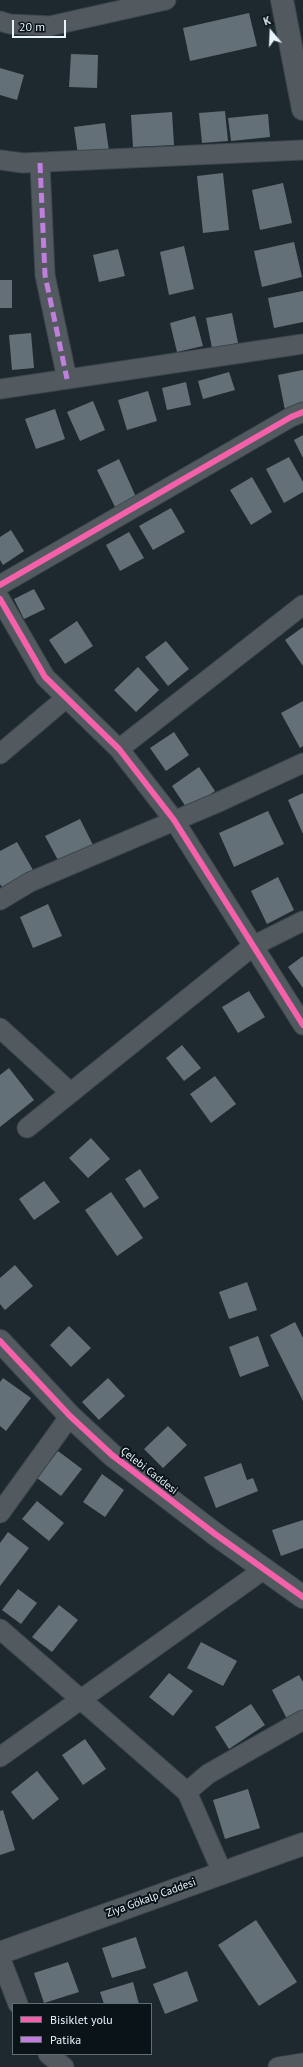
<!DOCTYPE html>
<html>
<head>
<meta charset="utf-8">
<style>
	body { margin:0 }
	#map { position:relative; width:303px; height:2067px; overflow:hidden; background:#1e292f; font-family:"PT Sans",sans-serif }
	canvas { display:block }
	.legend { position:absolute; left:12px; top:2003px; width:140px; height:52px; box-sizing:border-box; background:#0a1318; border:1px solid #626d73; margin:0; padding:5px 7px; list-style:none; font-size:12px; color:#e7f4fc }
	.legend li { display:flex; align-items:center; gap:8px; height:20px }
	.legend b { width:20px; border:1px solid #626d73 }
	.north { position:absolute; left:251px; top:12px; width:40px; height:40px; -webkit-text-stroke:3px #0a1318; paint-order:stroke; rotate:341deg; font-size:11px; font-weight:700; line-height:16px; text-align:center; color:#e7f4fc }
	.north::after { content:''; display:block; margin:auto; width:14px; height:18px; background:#e7f4fc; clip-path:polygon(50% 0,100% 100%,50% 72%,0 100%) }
	.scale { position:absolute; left:12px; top:20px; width:54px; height:18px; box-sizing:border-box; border:2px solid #e7f4fc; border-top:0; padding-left:5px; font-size:12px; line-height:14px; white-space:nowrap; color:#e7f4fc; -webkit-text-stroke:3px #0a1318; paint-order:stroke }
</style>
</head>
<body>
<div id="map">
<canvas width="303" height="2067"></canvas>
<ul class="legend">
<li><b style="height:5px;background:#f560ab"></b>Bisiklet yolu</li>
<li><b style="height:5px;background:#c07fdc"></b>Patika</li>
</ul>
<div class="north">K</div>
<div class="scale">20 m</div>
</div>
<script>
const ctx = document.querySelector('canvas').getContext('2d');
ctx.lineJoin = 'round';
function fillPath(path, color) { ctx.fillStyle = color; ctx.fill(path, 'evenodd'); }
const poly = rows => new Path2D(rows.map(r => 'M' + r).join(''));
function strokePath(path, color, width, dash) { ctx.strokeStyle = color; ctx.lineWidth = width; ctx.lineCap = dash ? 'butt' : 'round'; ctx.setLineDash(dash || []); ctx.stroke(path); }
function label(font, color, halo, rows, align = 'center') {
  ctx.font = font + ' "PT Sans",sans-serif'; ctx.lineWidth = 4; ctx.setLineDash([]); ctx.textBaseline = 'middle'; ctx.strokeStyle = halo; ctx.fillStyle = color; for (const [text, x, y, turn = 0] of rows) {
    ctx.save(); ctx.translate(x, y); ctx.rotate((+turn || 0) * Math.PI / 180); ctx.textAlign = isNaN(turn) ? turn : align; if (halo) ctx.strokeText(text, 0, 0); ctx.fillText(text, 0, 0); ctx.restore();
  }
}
const building = poly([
	[249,13,257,46,190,61,183,28],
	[71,54,98,55,97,88,69,87],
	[0,68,24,75,17,100,0,95],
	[225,111,228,141,202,143,199,113],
	[172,112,174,145,133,147,131,115],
	[268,114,270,137,231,141,228,118],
	[105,123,109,151,78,155,74,127],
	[223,173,229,230,203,233,197,176],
	[283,183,292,223,260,230,252,190],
	[294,242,302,277,262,287,254,251],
	[184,246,194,289,169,295,160,252],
	[118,249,125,276,99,282,93,255],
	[0,280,12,280,12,308,0,308],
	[303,291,303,322,274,328,268,298],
	[232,313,238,343,212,348,206,318],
	[195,316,203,346,177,352,170,323],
	[31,333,34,368,12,370,9,335],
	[303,370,303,406,285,410,278,375],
	[229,372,235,390,203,399,198,381],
	[186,382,191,405,167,410,162,388],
	[148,391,157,421,127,430,118,400],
	[93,401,105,430,80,441,67,412],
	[55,409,65,439,36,449,25,419],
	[303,435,303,458,294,440],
	[289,457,303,482,303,492,284,503,266,469],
	[119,459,136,497,115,507,97,470],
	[252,477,272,512,251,525,230,490],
	[171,508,185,532,153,550,139,526],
	[11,530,24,551,3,565,0,560,0,537],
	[129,532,144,558,120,571,106,545],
	[34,589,45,609,24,619,14,599],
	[77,621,93,646,65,664,49,640],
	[303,627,303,666,285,640],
	[166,641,189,669,168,686,145,657],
	[138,667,159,690,136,712,114,690],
	[303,701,303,746,300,748,281,713],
	[174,732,189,755,166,771,150,748],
	[199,767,215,791,188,810,172,786],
	[303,793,303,834,288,800],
	[268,811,284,844,234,867,219,833],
	[80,819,93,845,59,862,45,836],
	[17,842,33,870,2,887,0,884,0,851],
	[278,877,294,910,267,924,251,891],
	[48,904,62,936,33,948,20,917],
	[303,956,303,988,288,967],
	[249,991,265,1017,238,1033,222,1007],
	[182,1045,201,1068,184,1081,166,1058],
	[9,1068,34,1100,0,1127,0,1075],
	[215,1076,236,1104,211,1123,190,1094],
	[91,1138,110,1159,88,1178,69,1158],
	[140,1169,159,1198,144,1208,125,1179],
	[44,1181,60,1202,34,1220,19,1199],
	[111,1192,143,1238,117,1256,85,1210],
	[15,1265,33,1286,5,1310,0,1304,0,1278],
	[247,1282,257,1310,229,1319,219,1292],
	[295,1322,303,1338,303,1401,270,1335],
	[69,1326,91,1348,71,1367,50,1345],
	[258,1336,269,1366,240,1377,229,1347],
	[3,1378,31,1398,6,1431,0,1426,0,1382],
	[108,1378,125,1396,99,1420,82,1402],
	[168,1426,187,1445,163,1468,144,1449],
	[58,1451,82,1469,61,1496,37,1478],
	[241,1463,247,1480,253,1478,258,1491,216,1508,204,1477],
	[102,1474,124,1490,105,1517,83,1502],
	[37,1501,64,1523,49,1541,22,1519],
	[303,1520,303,1548,281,1556,272,1530],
	[8,1532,29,1548,0,1586,0,1543],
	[18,1589,37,1603,21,1624,2,1610],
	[59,1605,78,1620,52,1652,32,1637],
	[201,1642,237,1661,223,1686,187,1668],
	[169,1673,193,1691,173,1716,149,1697],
	[299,1675,303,1682,303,1710,287,1719,272,1690],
	[251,1704,265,1725,229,1749,215,1727],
	[85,1739,106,1769,83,1785,62,1755],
	[37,1771,59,1799,33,1820,11,1792],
	[248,1789,260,1828,225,1839,213,1800],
	[3,1810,15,1850,0,1855,0,1811],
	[256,1920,297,1982,259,2006,218,1945],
	[136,1937,146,1968,112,1978,102,1948],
	[68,1962,79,1992,44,2003,34,1973],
	[187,1971,198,2001,165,2014,153,1984],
	[133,1982,139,2004,104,2004,100,1992]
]);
const street = poly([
	[0,21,10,24,50,26,166,0],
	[0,160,23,163,303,150],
	[40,163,45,275,67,379],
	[0,389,303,344],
	[0,585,291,417,303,412],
	[0,599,45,677,119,749,174,820,303,1025],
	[119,749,303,605],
	[0,754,66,698],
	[0,900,30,882,221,801,303,763],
	[0,1028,71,1093],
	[27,1128,253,946,303,921],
	[0,1513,70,1416],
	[0,1629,187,1792,222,1872],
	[0,1757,263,1570],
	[187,1792,208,1774,303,1720],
	[0,1957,18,2004],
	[48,2054,64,2067],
	[278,2067,303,2063]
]);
const secondary = poly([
	[282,0,303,109],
	[0,1341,70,1416,112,1455,215,1534,303,1597],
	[0,1953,303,1844]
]);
const quiet = poly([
	[40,163,45,275,67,379]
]);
const cycleway = poly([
	[0,585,291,417,303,412],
	[0,599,45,677,119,749,174,820,303,1025],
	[0,1341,70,1416,112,1455,215,1534,303,1597]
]);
const streetNames = [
	["Çelebi Caddesi",149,1471,38],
	["Ziya Gökalp Caddesi",151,1898,-20]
];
fillPath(building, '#647078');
strokePath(street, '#3d474d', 21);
strokePath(secondary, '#3d474d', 24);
strokePath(street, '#525a5f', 19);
strokePath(secondary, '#525a5f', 22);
strokePath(quiet, '#c07fdc', 5, [10, 5]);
strokePath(cycleway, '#f560ab', 6);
label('11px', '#e7f4fc', '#0a1318', streetNames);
</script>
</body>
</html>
